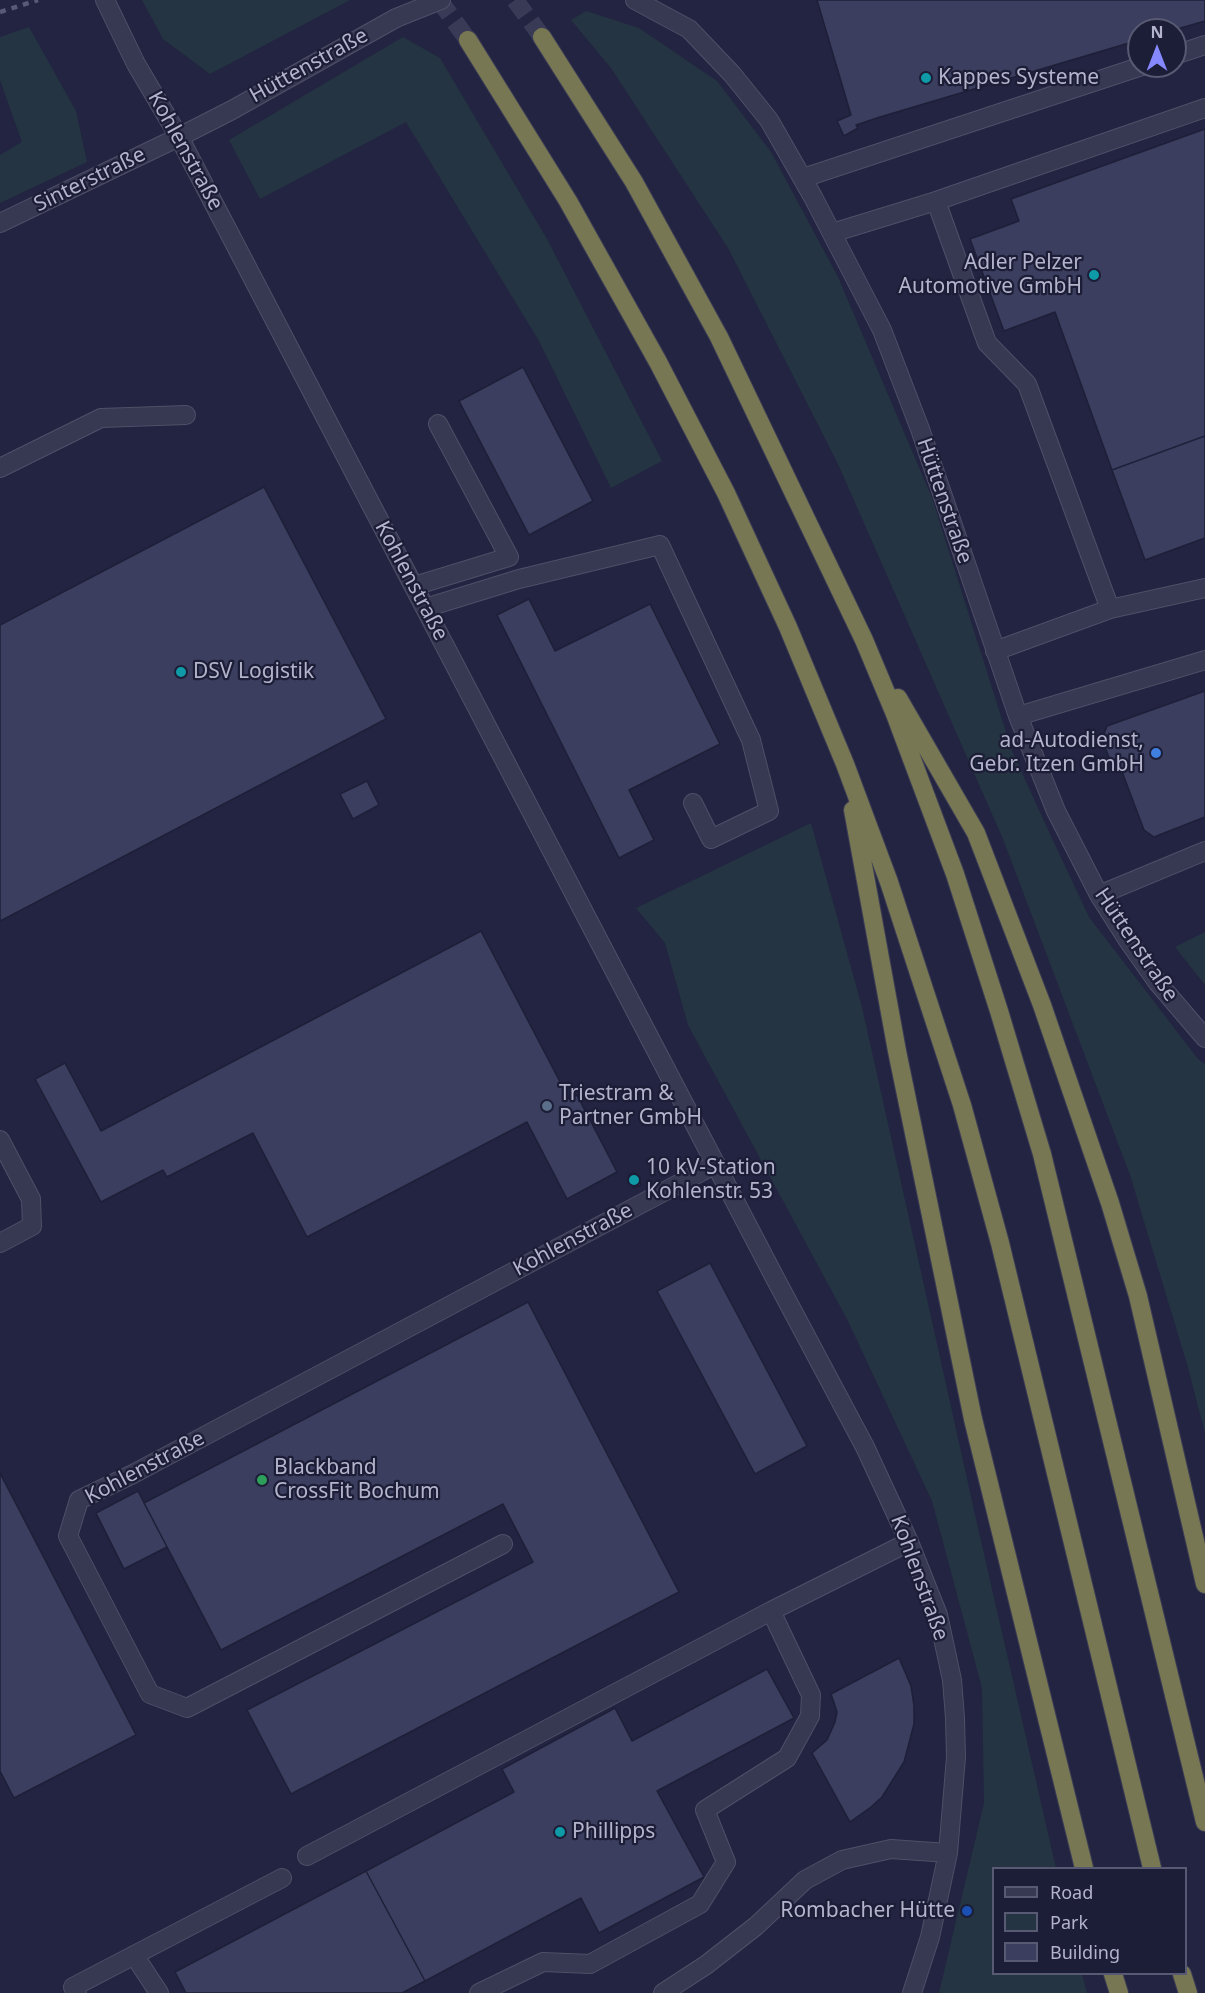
<!DOCTYPE html>
<html>
<head>
<meta charset="utf-8">
<style>
	body { margin:0 }
	#map { position:relative; width:1205px; height:1993px; overflow:hidden; background:#222441; font-family:"Noto Sans",sans-serif }
	canvas { display:block }
	.legend { position:absolute; left:992px; top:1867px; width:195px; height:108px; box-sizing:border-box; background:#1c1d36; border:2px solid #585972; margin:0; padding:8px 10px; list-style:none; font-size:18px; color:#b3b4cb }
	.legend li { display:flex; align-items:center; gap:12px; height:30px }
	.legend b { width:30px; border:2px solid #585972 }
	.north { position:absolute; left:1127px; top:18px; width:60px; height:60px; box-sizing:border-box; background:#1c1d36; border:2px solid #585972; border-radius:50%; rotate:0deg; font-size:16px; font-weight:700; line-height:24px; text-align:center; color:#b3b4cb }
	.north::after { content:''; display:block; margin:auto; width:21px; height:27px; background:#8588ff; clip-path:polygon(50% 0,100% 100%,50% 72%,0 100%) }
</style>
</head>
<body>
<div id="map">
<canvas width="1205" height="1993"></canvas>
<ul class="legend">
<li><b style="height:8px;background:#373851"></b>Road</li>
<li><b style="height:16px;background:#243442"></b>Park</li>
<li><b style="height:16px;background:#3c3e5f"></b>Building</li>
</ul>
<div class="north">N</div>
</div>
<script>
const ctx = document.querySelector('canvas').getContext('2d');
ctx.lineJoin = 'round';
function fillPath(path, color) { ctx.fillStyle = color; ctx.fill(path, 'evenodd'); }
const poly = rows => new Path2D(rows.map(r => 'M' + r).join(''));
function strokePath(path, color, width, dash) { ctx.strokeStyle = color; ctx.lineWidth = width; ctx.lineCap = dash ? 'butt' : 'round'; ctx.setLineDash(dash || []); ctx.stroke(path); }
function label(font, color, halo, rows, align = 'center') {
  ctx.font = font + ' "Noto Sans",sans-serif'; ctx.lineWidth = 4.5; ctx.setLineDash([]); ctx.textBaseline = 'middle'; ctx.strokeStyle = halo; ctx.fillStyle = color; for (const [text, x, y, turn = 0] of rows) {
    ctx.save(); ctx.translate(x, y); ctx.rotate((+turn || 0) * Math.PI / 180); ctx.textAlign = isNaN(turn) ? turn : align; if (halo) ctx.strokeText(text, 0, 0); ctx.fillText(text, 0, 0); ctx.restore();
  }
}
const green = poly([
	[142,0,350,0,210,74,163,39],
	[586,11,639,28,717,81,771,152,838,277,932,498,1012,751,1050,834,1089,917,1198,1059,1205,1064,1205,1433,1187,1364,1130,1175,1003,839,838,464,728,248,611,68,571,20],
	[29,27,76,111,87,162,0,203,0,155,22,142,0,80,0,37],
	[403,37,440,58,547,239,662,461,611,488,539,341,406,122,260,199,229,140],
	[811,823,862,1007,978,1528,1056,1868,994,1868,994,1974,1082,1974,1087,1993,939,1993,984,1803,982,1688,932,1501,848,1321,688,1025,665,943,636,908],
	[1205,932,1205,985,1175,947]
]);
const building = poly([
	[817,0,1205,0,1205,21,1174,30,1139,30,1139,40,880,117,856,125,858,128,844,136,837,121,851,115,817,0],
	[1205,129,1205,436,1112,470,1055,312,1004,331,970,239,1019,221,1011,199,1205,129],
	[523,367,593,501,529,535,459,401,523,367],
	[1205,436,1205,538,1145,560,1112,470,1205,436],
	[264,487,386,719,0,921,0,625,264,487],
	[529,599,555,651,650,604,720,744,629,790,654,840,619,858,497,615,529,599],
	[1205,691,1205,817,1154,837,1144,830,1121,769,1113,768,1102,739,1107,726,1205,691],
	[367,781,379,805,353,819,340,794,367,781],
	[481,931,569,1099,577,1095,617,1172,567,1199,527,1122,307,1237,253,1133,167,1177,163,1170,101,1202,35,1079,65,1063,101,1131,481,931],
	[634,1172,641,1185,634,1188,628,1176,634,1172],
	[710,1263,807,1446,755,1474,657,1291,710,1263],
	[528,1302,679,1592,291,1794,247,1710,533,1562,503,1504,221,1650,144,1503,528,1302],
	[0,1473,136,1735,14,1798,0,1771,0,1473],
	[138,1491,167,1547,124,1569,96,1513,138,1491],
	[899,1658,911,1686,914,1706,914,1724,904,1762,882,1797,871,1807,850,1822,812,1753,827,1740,835,1722,837,1712,831,1694,899,1658],
	[767,1669,794,1718,657,1791,704,1877,599,1933,581,1898,425,1981,366,1871,514,1792,502,1769,615,1708,632,1741,767,1669],
	[366,1871,425,1981,402,1993,186,1993,175,1972,366,1871]
]);
const highwayTunnel = poly([
	[439,0,468,40],
	[515,0,542,37]
]);
const minor = poly([
	[105,0,136,64,179,137,775,1278,865,1447,909,1542,938,1615,952,1680,955,1718,956,1757,948,1853,930,1937,912,1993],
	[635,0,689,29,732,74,769,120,813,197,882,330,920,429,1018,716,1056,811,1099,895,1127,939,1158,983,1205,1038],
	[1175,55,1205,45],
	[803,178,1142,66],
	[936,201,1205,108],
	[0,223,179,137,232,110,396,18,441,0],
	[832,233,936,201,987,343,1027,384,1110,609],
	[0,468,101,418,186,415],
	[414,586,509,557,438,424],
	[425,608,519,579,660,545,751,740,769,811,711,839,693,803],
	[995,651,1110,609,1205,588],
	[1018,716,1205,660],
	[1099,895,1205,851],
	[0,1140,31,1199,32,1226,0,1243],
	[503,1544,187,1708,150,1694,68,1536,79,1500,133,1474,716,1164],
	[307,1856,771,1611,909,1542],
	[134,1955,159,1993],
	[77,1993,73,1987,282,1878],
	[479,1993,543,1962,590,1964,700,1904,726,1862,705,1810,787,1758,810,1716,811,1695,771,1611],
	[663,1993,706,1965,756,1926,805,1880,842,1860,891,1849,948,1853]
]);
const highway = poly([
	[542,37,634,182,719,337,864,640,895,714,955,874,999,1011,1042,1154,1205,1822],
	[468,40,568,201,658,362,726,493,788,627,845,764,889,882,962,1105,1000,1243,1152,1868],
	[898,698,976,833,1042,1005,1110,1203,1138,1296,1205,1584],
	[853,810,897,1051,973,1419,1084,1868],
	[1113,1974,1119,1993],
	[1182,1974,1188,1993]
]);
const rail = poly([
	[0,12,38,0]
]);
const markers = [
	[926,78,6,"#0f9aa8"],
	[1094,275,6,"#0f9aa8"],
	[181,672,6,"#0f9aa8"],
	[1156,753,6,"#3f7fe0"],
	[547,1106,6,"#5c6f8a"],
	[634,1180,6,"#0f9aa8"],
	[262,1480,6,"#2e9e5b"],
	[560,1832,6,"#0f9aa8"],
	[967,1911,6,"#1a4fb4"]
];
const streetNames = [
	["Hüttenstraße",309,66,-29],
	["Kohlenstraße",185,151,61],
	["Sinterstraße",90,180,-26],
	["Hüttenstraße",944,501,71],
	["Kohlenstraße",411,581,62],
	["Hüttenstraße",1136,945,56],
	["Kohlenstraße",573,1240,-28],
	["Kohlenstraße",145,1468,-28],
	["Kohlenstraße",919,1578,70]
];
const poiNames = [
	["Kappes Systeme",938,78],
	["Adler Pelzer",1082,263,"right"],
	["Automotive GmbH",1082,287,"right"],
	["DSV Logistik",193,672],
	["ad-Autodienst,",1144,741,"right"],
	["Gebr. Itzen GmbH",1144,765,"right"],
	["Triestram &",559,1094],
	["Partner GmbH",559,1118],
	["10 kV-Station",646,1168],
	["Kohlenstr. 53",646,1192],
	["Blackband",274,1468],
	["CrossFit Bochum",274,1492],
	["Phillipps",572,1832],
	["Rombacher Hütte",955,1911,"right"]
];
fillPath(green, '#243442');
fillPath(building, '#3c3e5f');
strokePath(building, '#1e1f38', 1.5);
strokePath(highwayTunnel, '#383a56', 18, [18, 9]);
strokePath(minor, '#4f5068', 20);
strokePath(highway, '#3c3d55', 20);
strokePath(minor, '#373851', 18);
strokePath(highway, '#787753', 18);
strokePath(rail, '#585a78', 4.5, [6, 6]);
for (const [x, y, r, color] of markers) { const dot = new Path2D(); dot.arc(x, y, r, 0, 2 * Math.PI); ctx.fillStyle = color; ctx.fill(dot); strokePath(dot, '#1c1d36', 2); }
label('21px', '#b3b4cb', '#1c1d36', streetNames);
label('21px', '#b3b4cb', '#1c1d36', poiNames, 'left');
</script>
</body>
</html>
